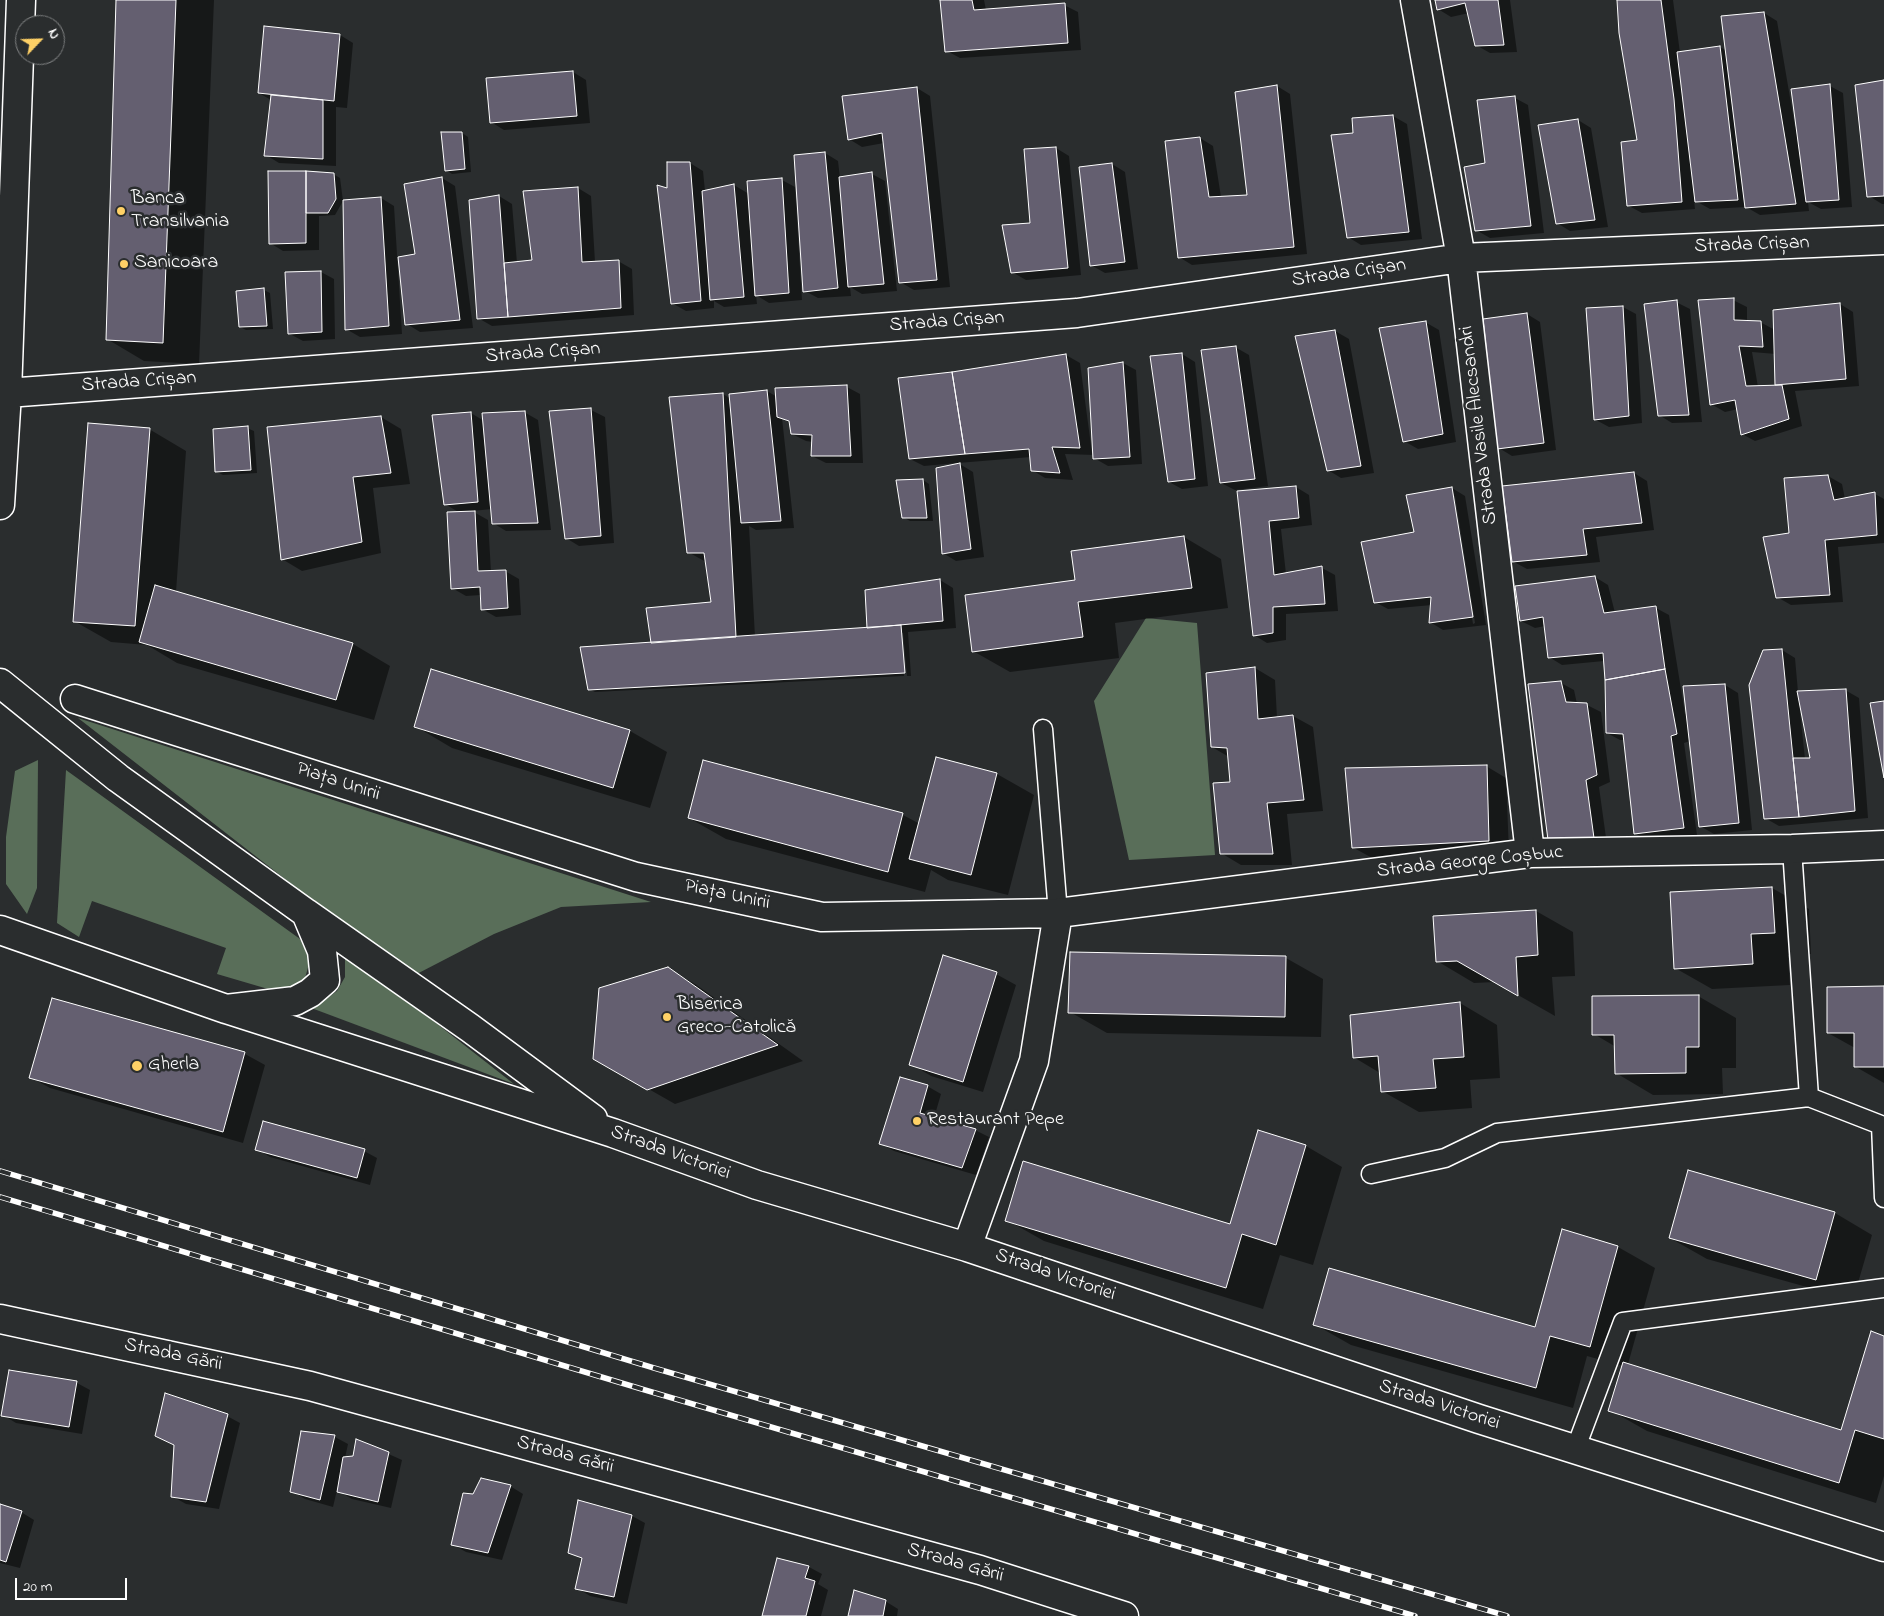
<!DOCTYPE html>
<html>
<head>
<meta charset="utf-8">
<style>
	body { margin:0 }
	#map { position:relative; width:1884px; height:1616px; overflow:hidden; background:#2a2d2e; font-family:"Indie Flower",sans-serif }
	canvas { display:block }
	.north { position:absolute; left:15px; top:15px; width:50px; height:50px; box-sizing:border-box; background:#2a2d2e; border:1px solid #7f8182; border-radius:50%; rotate:66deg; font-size:14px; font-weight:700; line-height:20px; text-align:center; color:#fff }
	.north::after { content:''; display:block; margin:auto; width:18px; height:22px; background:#ffd166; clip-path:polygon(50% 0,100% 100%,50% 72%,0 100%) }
	.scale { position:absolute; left:15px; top:1578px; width:112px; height:22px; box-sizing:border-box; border:2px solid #fff; border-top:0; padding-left:6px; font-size:15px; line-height:18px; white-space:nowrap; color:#fff; -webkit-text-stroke:4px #2a2d2e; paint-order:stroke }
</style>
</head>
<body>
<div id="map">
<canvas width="1884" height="1616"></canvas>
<div class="north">N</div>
<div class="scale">20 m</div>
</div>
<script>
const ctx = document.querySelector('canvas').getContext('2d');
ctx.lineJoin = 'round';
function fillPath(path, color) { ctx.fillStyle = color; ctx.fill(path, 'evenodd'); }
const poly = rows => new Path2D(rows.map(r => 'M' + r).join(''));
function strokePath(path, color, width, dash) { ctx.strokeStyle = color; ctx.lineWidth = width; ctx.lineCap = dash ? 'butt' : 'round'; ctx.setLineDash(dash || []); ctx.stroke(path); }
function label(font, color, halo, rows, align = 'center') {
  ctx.font = font + ' "Indie Flower",sans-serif'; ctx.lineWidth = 5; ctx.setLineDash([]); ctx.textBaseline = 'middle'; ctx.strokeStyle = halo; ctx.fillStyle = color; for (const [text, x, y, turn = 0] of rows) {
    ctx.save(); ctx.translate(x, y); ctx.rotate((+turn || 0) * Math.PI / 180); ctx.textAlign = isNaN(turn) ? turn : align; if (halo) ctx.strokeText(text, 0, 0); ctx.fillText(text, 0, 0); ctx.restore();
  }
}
const green = poly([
	[1146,618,1197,623,1215,855,1129,860,1094,701],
	[78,718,651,902,561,907,494,934,411,977],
	[38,760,37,888,27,914,6,884,6,837,15,771],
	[66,770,300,939,310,960,304,982,285,994,217,974,226,948,92,901,79,937,57,923],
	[345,952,514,1084,306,1006,322,1002,337,991,345,977]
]);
const shadow = poly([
	[117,0,214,0,199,364,144,361,107,339],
	[941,0,984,0,986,10,1064,5,1078,12,1081,50,960,58,947,51],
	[1436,0,1510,0,1517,52,1490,53,1476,45,1469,13,1451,17,1438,9],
	[1618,0,1673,0,1680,53,1720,47,1727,51,1764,13,1777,21,1795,127,1830,86,1843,93,1852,207,1821,209,1808,202,1809,211,1760,215,1746,207,1710,209,1694,200,1695,209,1642,213,1629,206,1638,141],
	[340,35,353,43,347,108,336,107,336,166,279,163,266,155,271,100,259,93],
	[573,72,586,80,590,123,504,130,491,122],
	[1884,81,1884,204,1882,204,1869,196],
	[1277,86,1290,94,1307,254,1192,265,1179,257,1200,138,1213,146,1221,197,1249,196],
	[917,88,930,96,950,287,914,290,900,282,884,143,862,147,849,139,843,97],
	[1515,98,1528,105,1544,233,1490,238,1476,230,1486,165],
	[1393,116,1407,124,1422,239,1361,245,1348,237,1354,134],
	[1578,120,1591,128,1608,227,1570,231,1557,223],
	[462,133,468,137,471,172,452,174,446,170],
	[1056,148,1069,156,1081,275,1026,280,1012,272,1031,224],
	[825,153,838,161,840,178,872,174,885,181,897,291,862,294,850,287,851,296,818,298,805,291],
	[690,163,703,171,705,191,734,185,749,194,782,180,795,187,802,300,769,303,756,295,757,304,724,307,714,301,714,308,686,311,672,303,669,189],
	[1112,164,1125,172,1138,269,1105,273,1091,265],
	[333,174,340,178,343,201,335,215,319,216,319,250,283,251,270,243],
	[442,178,455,186,473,328,420,332,407,324,417,255],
	[578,188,591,196,595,262,618,261,632,269,634,315,492,326,478,318,499,196,512,204,517,263,534,261],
	[381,198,394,206,402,334,360,337,346,329],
	[321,272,334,279,335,339,303,341,290,334],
	[264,290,270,293,273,329,246,330,240,327],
	[1733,300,1747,307,1747,322,1760,322,1775,330,1840,304,1853,312,1859,386,1795,391,1802,426,1755,441,1742,434,1738,409,1725,412,1711,404],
	[1752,352,1776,354,1777,386,1758,387],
	[1676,302,1690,309,1702,422,1672,423,1659,415],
	[1623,307,1636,314,1642,423,1609,427,1596,420],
	[1527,314,1540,322,1556,450,1512,456,1499,448],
	[1425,322,1439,330,1456,442,1418,449,1404,441],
	[1335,331,1349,339,1374,473,1341,478,1328,470],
	[1235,347,1249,355,1268,486,1235,490,1221,483],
	[1182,354,1195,362,1208,486,1182,489,1169,482],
	[1066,355,1080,363,1092,453,1094,453,1123,363,1136,370,1142,464,1108,466,1094,458,1094,455,1065,454,1073,480,1045,478,1032,470,1031,457,958,463,973,472,984,557,956,561,943,553,956,463,924,466,910,459,952,373],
	[847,387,860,394,863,463,826,463,812,456,813,442,806,441,792,434,791,423,782,418,794,528,756,530,749,526,755,637,869,629,940,580,953,588,956,628,908,632,911,676,907,676,903,633,901,633,904,676,595,692,589,689,712,603,706,562,688,552,723,394,731,399,767,391,777,397],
	[591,410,605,417,614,543,579,546,566,538,551,412],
	[524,412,538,420,551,530,506,531,493,523,492,509,472,511,488,520,491,572,505,571,519,579,521,615,496,617,482,609,481,595,466,596,452,588,460,513,445,504,471,413,484,421],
	[381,417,401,429,410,484,373,488,381,553,302,571,282,559,268,428],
	[247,428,254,431,257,473,223,475,217,472],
	[149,429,186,451,176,592,353,644,390,666,374,720,177,663,147,645,111,642,74,621],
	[1634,473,1647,481,1654,530,1596,537,1600,562,1527,569,1514,562],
	[1828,476,1842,484,1845,499,1875,494,1884,499,1884,543,1838,547,1843,602,1791,605,1777,597,1790,534],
	[923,480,929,484,933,521,910,521,903,517],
	[1296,487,1309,495,1312,525,1281,529,1286,574,1322,568,1335,575,1338,611,1286,614,1286,640,1267,643,1254,635,1239,492],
	[1452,488,1465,496,1486,625,1443,630,1430,622,1432,605,1388,609,1375,602,1416,533],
	[1452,496,1455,496,1475,623,1473,624],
	[1184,537,1221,559,1228,608,1115,623,1119,658,1010,672,973,651,1077,581,1072,552],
	[1595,577,1608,585,1615,613,1656,608,1669,615,1685,714,1725,685,1738,693,1752,830,1714,834,1700,826,1690,741,1684,743,1697,835,1648,841,1635,833,1625,740,1620,740,1607,733,1604,661,1562,665,1549,657,1545,626,1535,628,1521,621],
	[1782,650,1795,658,1798,692,1845,690,1859,698,1868,818,1779,826,1765,818],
	[1802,711,1811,759,1805,759,1800,712],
	[1255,668,1275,680,1277,718,1293,716,1313,727,1323,811,1287,814,1292,865,1241,865,1221,853,1231,783,1229,757,1212,747],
	[432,671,630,731,667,752,650,808,452,748,415,726],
	[1561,683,1574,690,1577,704,1587,705,1601,712,1610,782,1599,787,1607,845,1563,847],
	[704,762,903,815,920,824,997,774,1034,795,1008,895,948,880,931,870,925,892,726,839,689,818],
	[1486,766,1506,778,1509,852,1374,859,1354,848],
	[1772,888,1809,909,1811,954,1788,955,1790,985,1712,989,1675,968],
	[1536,911,1573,932,1575,976,1552,977,1555,1016,1495,982,1474,983,1437,961],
	[1286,958,1323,979,1321,1037,1107,1033,1070,1012],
	[668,969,695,984,803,1061,675,1104,594,1058],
	[996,974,1016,985,983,1092,931,1076,911,1064],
	[1884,987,1884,1083,1856,1067,1855,1048,1828,1033],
	[1698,996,1736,1018,1736,1068,1722,1068,1723,1094,1653,1095,1616,1073,1616,1047,1594,1034],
	[52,999,245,1054,265,1065,243,1143,50,1088,30,1077],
	[1460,1003,1497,1025,1500,1078,1470,1080,1472,1108,1419,1112,1382,1091,1380,1073,1355,1058],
	[927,1086,941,1094,934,1118,975,1130,989,1137,976,1175,894,1151,880,1143],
	[1306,1146,1342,1167,1313,1265,1280,1255,1263,1309,1044,1241,1007,1220,1231,1225],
	[257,1149,364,1151,377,1158,370,1185,270,1157],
	[1835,1213,1872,1235,1853,1300,1707,1259,1670,1238],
	[1563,1231,1618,1247,1655,1268,1628,1364,1842,1431,1884,1337,1884,1476,1876,1503,1647,1431,1610,1410,1623,1366,1587,1356,1573,1408,1351,1345,1314,1324,1536,1328],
	[77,1383,90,1390,82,1434,16,1423,3,1415],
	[227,1416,240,1423,219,1509,186,1504,172,1496,175,1445],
	[335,1437,348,1444,345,1458,354,1458,357,1440,402,1460,391,1508,352,1499,337,1490,333,1507,305,1499,292,1491],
	[510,1486,523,1494,502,1560,466,1552,452,1544,473,1495],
	[0,1505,21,1512,34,1520,20,1568,0,1563],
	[632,1516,645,1523,627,1604,590,1596,577,1588,583,1560,570,1552],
	[809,1567,822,1574,818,1584,828,1590,821,1616,763,1616],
	[885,1601,898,1609,897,1616,850,1616]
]);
const building = poly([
	[116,0,176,0,163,343,106,340,116,0],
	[940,0,972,0,974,10,1065,3,1068,43,945,52,940,0],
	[1435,0,1498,0,1504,45,1475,46,1465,3,1437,10,1435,0],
	[1617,0,1661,0,1674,99,1682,202,1627,206,1621,142,1637,140,1619,33,1617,0],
	[1764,12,1796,204,1745,208,1721,16,1764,12],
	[264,26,340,34,334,101,258,93,264,26],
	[1720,46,1738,200,1695,202,1677,52,1720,46],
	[573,71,577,116,490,123,486,78,573,71],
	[1884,80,1884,196,1867,197,1855,85,1884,80],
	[1830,84,1839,200,1806,202,1791,89,1830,84],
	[1277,85,1294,247,1178,258,1165,141,1200,137,1209,197,1247,195,1235,92,1277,85],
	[917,87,937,280,899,283,882,133,848,140,842,96,917,87],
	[271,95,323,100,323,159,264,156,271,95],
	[1515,96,1531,226,1475,231,1464,167,1485,163,1477,100,1515,96],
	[1393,115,1409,232,1347,238,1331,135,1353,133,1352,118,1393,115],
	[1578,119,1595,220,1556,224,1538,125,1578,119],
	[441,132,462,132,465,169,445,171,441,132],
	[1056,147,1068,268,1011,273,1002,225,1030,223,1024,149,1056,147],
	[825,152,838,288,803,292,794,155,825,152],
	[667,162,690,162,701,301,671,304,657,185,667,188,667,162],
	[1112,163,1125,262,1090,266,1079,167,1112,163],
	[268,171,306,171,306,243,269,244,268,171],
	[306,171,334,173,336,199,328,213,306,213,306,171],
	[872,172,884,284,848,287,839,177,872,172],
	[442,177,460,320,405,325,398,257,415,254,404,184,442,177],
	[782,178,789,293,755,296,747,181,782,178],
	[734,184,744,297,710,300,702,191,734,184],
	[578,187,582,262,619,260,621,308,508,317,504,263,532,260,523,191,578,187],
	[499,195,508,317,477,319,469,200,499,195],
	[381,197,389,326,345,330,343,200,381,197],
	[321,271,322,332,288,334,285,272,321,271],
	[264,288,267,326,239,327,236,291,264,288],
	[1734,298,1734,320,1761,321,1763,347,1739,346,1746,386,1782,385,1789,419,1741,435,1735,400,1710,405,1698,300,1734,298],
	[1677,300,1689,415,1658,416,1644,304,1677,300],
	[1840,303,1846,379,1775,385,1773,310,1840,303],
	[1623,306,1629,416,1594,420,1586,308,1623,306],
	[1527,313,1544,443,1497,449,1483,319,1527,313],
	[1426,321,1443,434,1403,442,1379,328,1426,321],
	[1335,330,1361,466,1327,471,1295,336,1335,330],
	[1236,346,1255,479,1220,483,1201,350,1236,346],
	[1182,353,1195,479,1168,482,1150,356,1182,353],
	[1066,354,1080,448,1052,447,1060,473,1031,471,1029,449,965,454,952,372,1066,354],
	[1123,362,1130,457,1093,459,1088,368,1123,362],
	[952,372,965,454,909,459,898,378,952,372],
	[847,385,851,456,811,456,812,435,791,434,789,421,777,417,775,388,847,385],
	[767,390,781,521,741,523,729,394,767,390],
	[723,393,736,637,651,643,646,608,711,602,704,553,687,553,669,397,723,393],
	[591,408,601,536,565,539,549,411,591,408],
	[525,411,538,523,492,524,482,413,525,411],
	[471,412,478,502,444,505,432,415,471,412],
	[381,416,391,473,353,477,362,542,281,560,267,427,381,416],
	[88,423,150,428,135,626,73,622,88,423],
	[248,426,251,470,215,472,213,429,248,426],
	[960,463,971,549,942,554,936,468,960,463],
	[1634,472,1642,523,1583,529,1587,555,1512,562,1502,486,1634,472],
	[1828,475,1834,500,1875,492,1877,535,1825,540,1830,595,1776,598,1763,537,1789,533,1784,478,1828,475],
	[923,479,927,518,902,518,896,480,923,479],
	[1296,486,1299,518,1269,521,1274,575,1322,566,1325,604,1273,607,1273,633,1253,636,1237,491,1296,486],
	[1452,487,1473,617,1429,623,1431,597,1374,603,1361,542,1414,532,1406,495,1452,487],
	[475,511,478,571,506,570,508,608,481,610,480,587,451,589,447,512,475,511],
	[1184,536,1192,588,1078,602,1083,637,972,652,965,595,1075,580,1071,551,1184,536],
	[1595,576,1604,613,1656,606,1665,669,1605,680,1603,653,1548,658,1543,617,1520,621,1515,586,1595,576],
	[940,579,943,621,867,628,865,590,940,579],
	[155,585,353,643,336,700,139,642,155,585],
	[901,625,905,673,588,690,580,647,901,625],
	[1782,649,1799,817,1764,819,1749,685,1763,650,1782,649],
	[1255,667,1258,719,1293,715,1304,800,1267,803,1273,854,1220,854,1213,783,1230,782,1227,748,1211,747,1206,673,1255,667],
	[431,669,630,730,613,788,414,727,431,669],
	[1665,669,1677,734,1671,736,1684,828,1634,834,1623,734,1606,733,1605,680,1665,669],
	[1561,681,1566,702,1587,703,1597,775,1586,780,1594,838,1548,840,1528,684,1561,681],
	[1725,684,1739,823,1699,827,1683,686,1725,684],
	[1846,689,1855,811,1799,817,1793,758,1810,758,1797,691,1846,689],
	[1884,701,1884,778,1870,703,1884,701],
	[936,757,997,773,971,875,909,859,936,757],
	[703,760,903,813,888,872,688,818,703,760],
	[1487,765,1489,841,1352,848,1345,768,1487,765],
	[1772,887,1775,933,1751,934,1753,964,1674,969,1670,892,1772,887],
	[1536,910,1538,955,1516,957,1518,996,1457,961,1436,962,1433,916,1536,910],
	[1070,952,1286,956,1285,1017,1068,1013,1070,952],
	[943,955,997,972,963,1082,909,1065,943,955],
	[668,967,778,1045,647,1090,593,1059,599,988,668,967],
	[1884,986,1884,1067,1854,1067,1854,1033,1827,1033,1827,987,1884,986],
	[1699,995,1699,1047,1686,1047,1686,1073,1615,1074,1614,1035,1592,1035,1592,996,1699,995],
	[52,998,245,1052,223,1132,29,1078,52,998],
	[1460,1002,1464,1057,1433,1059,1436,1088,1381,1092,1378,1056,1353,1058,1350,1015,1460,1002],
	[900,1077,928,1085,920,1113,976,1129,962,1168,879,1144,900,1077],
	[263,1121,365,1149,357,1178,255,1150,263,1121],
	[1258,1130,1306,1145,1276,1245,1242,1234,1226,1288,1005,1221,1023,1161,1230,1224,1258,1130],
	[1688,1170,1835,1212,1816,1280,1669,1238,1688,1170],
	[1562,1229,1618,1246,1590,1347,1550,1336,1536,1388,1313,1325,1329,1268,1535,1327,1562,1229],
	[1871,1331,1884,1336,1884,1439,1855,1430,1839,1483,1608,1411,1623,1362,1841,1430,1871,1331],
	[9,1370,77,1381,69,1427,1,1416,9,1370],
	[165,1393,228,1414,206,1502,171,1497,174,1445,155,1436,165,1393],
	[301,1431,335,1435,320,1500,290,1492,301,1431],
	[356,1439,389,1452,378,1502,337,1492,343,1457,353,1456,356,1439],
	[481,1478,511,1485,488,1553,451,1545,463,1493,473,1494,481,1478],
	[578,1500,632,1515,614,1597,575,1589,582,1558,568,1553,578,1500],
	[0,1504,22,1511,6,1562,0,1560,0,1504],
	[777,1558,809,1566,805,1578,815,1581,806,1616,762,1616,777,1558],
	[854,1590,886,1600,883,1616,848,1616,854,1590]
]);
const lane = poly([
	[1043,729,1058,913],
	[1792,849,1809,1097,1881,1125,1884,1198],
	[1371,1174,1445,1158,1497,1133,1809,1097],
	[1575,1450,1623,1322,1884,1288]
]);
const street = poly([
	[1415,0,1461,258,1530,853],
	[7,393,1077,313,1461,258,1884,240],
	[0,505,7,393,21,0],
	[0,683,118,778,306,913,322,951,325,980,310,993,295,1001,226,1009,0,930],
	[75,699,636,877,822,917,1058,913,1530,853,1792,849,1884,845],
	[306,913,470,1028,593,1119],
	[226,1009,613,1133,757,1185,967,1247,1479,1419,1884,1547],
	[967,1247,1034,1061,1058,913]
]);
const secondary = poly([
	[0,1319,310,1386,980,1570,1124,1616]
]);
const rail = poly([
	[0,1171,654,1368,1507,1616],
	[0,1197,645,1390,1415,1616]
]);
const markers = [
	[121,211,5,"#ffd166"],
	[124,264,5,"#ffd166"],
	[667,1017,5,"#ffd166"],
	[137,1066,6,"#ffd166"],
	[917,1121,5,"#ffd166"]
];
const poiNames = [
	["Banca",131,200],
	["Transilvania",131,223],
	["Sanicoara",134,264],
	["Biserica",677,1006],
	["Greco-Catolică",677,1029],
	["Gherla",148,1066],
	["Restaurant Pepe",927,1121]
];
const streetNames = [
	["Strada Crișan",1752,246,-2],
	["Strada Crișan",1349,274,-8],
	["Strada Crișan",947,323,-4],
	["Strada Crișan",543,354,-4],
	["Strada Crișan",139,383,-4],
	["Strada Vasile Alecsandri",1480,425,-97],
	["Piața Unirii",338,783,18],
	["Strada George Coșbuc",1470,863,-6],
	["Piața Unirii",727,896,12],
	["Strada Victoriei",670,1154,20],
	["Strada Victoriei",1055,1276,19],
	["Strada Gării",173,1356,12],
	["Strada Victoriei",1439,1406,18],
	["Strada Gării",565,1456,15],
	["Strada Gării",955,1564,16]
];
fillPath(green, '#596e59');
fillPath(shadow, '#0007');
fillPath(building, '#645f70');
strokePath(building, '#fff', 1);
strokePath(lane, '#fff', 21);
strokePath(street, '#fff', 31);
strokePath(secondary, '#fff', 31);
strokePath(lane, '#2a2d2e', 18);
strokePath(street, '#2a2d2e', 28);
strokePath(secondary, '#2a2d2e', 28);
strokePath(rail, '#fff', 5.5);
strokePath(rail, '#2a2d2e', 4, [11]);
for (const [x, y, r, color] of markers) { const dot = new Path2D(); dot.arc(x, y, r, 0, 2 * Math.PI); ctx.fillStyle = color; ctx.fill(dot); strokePath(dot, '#2a2d2e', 2); }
label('20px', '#fff', '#2a2d2e', poiNames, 'left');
label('20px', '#fff', '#2a2d2e', streetNames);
</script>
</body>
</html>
